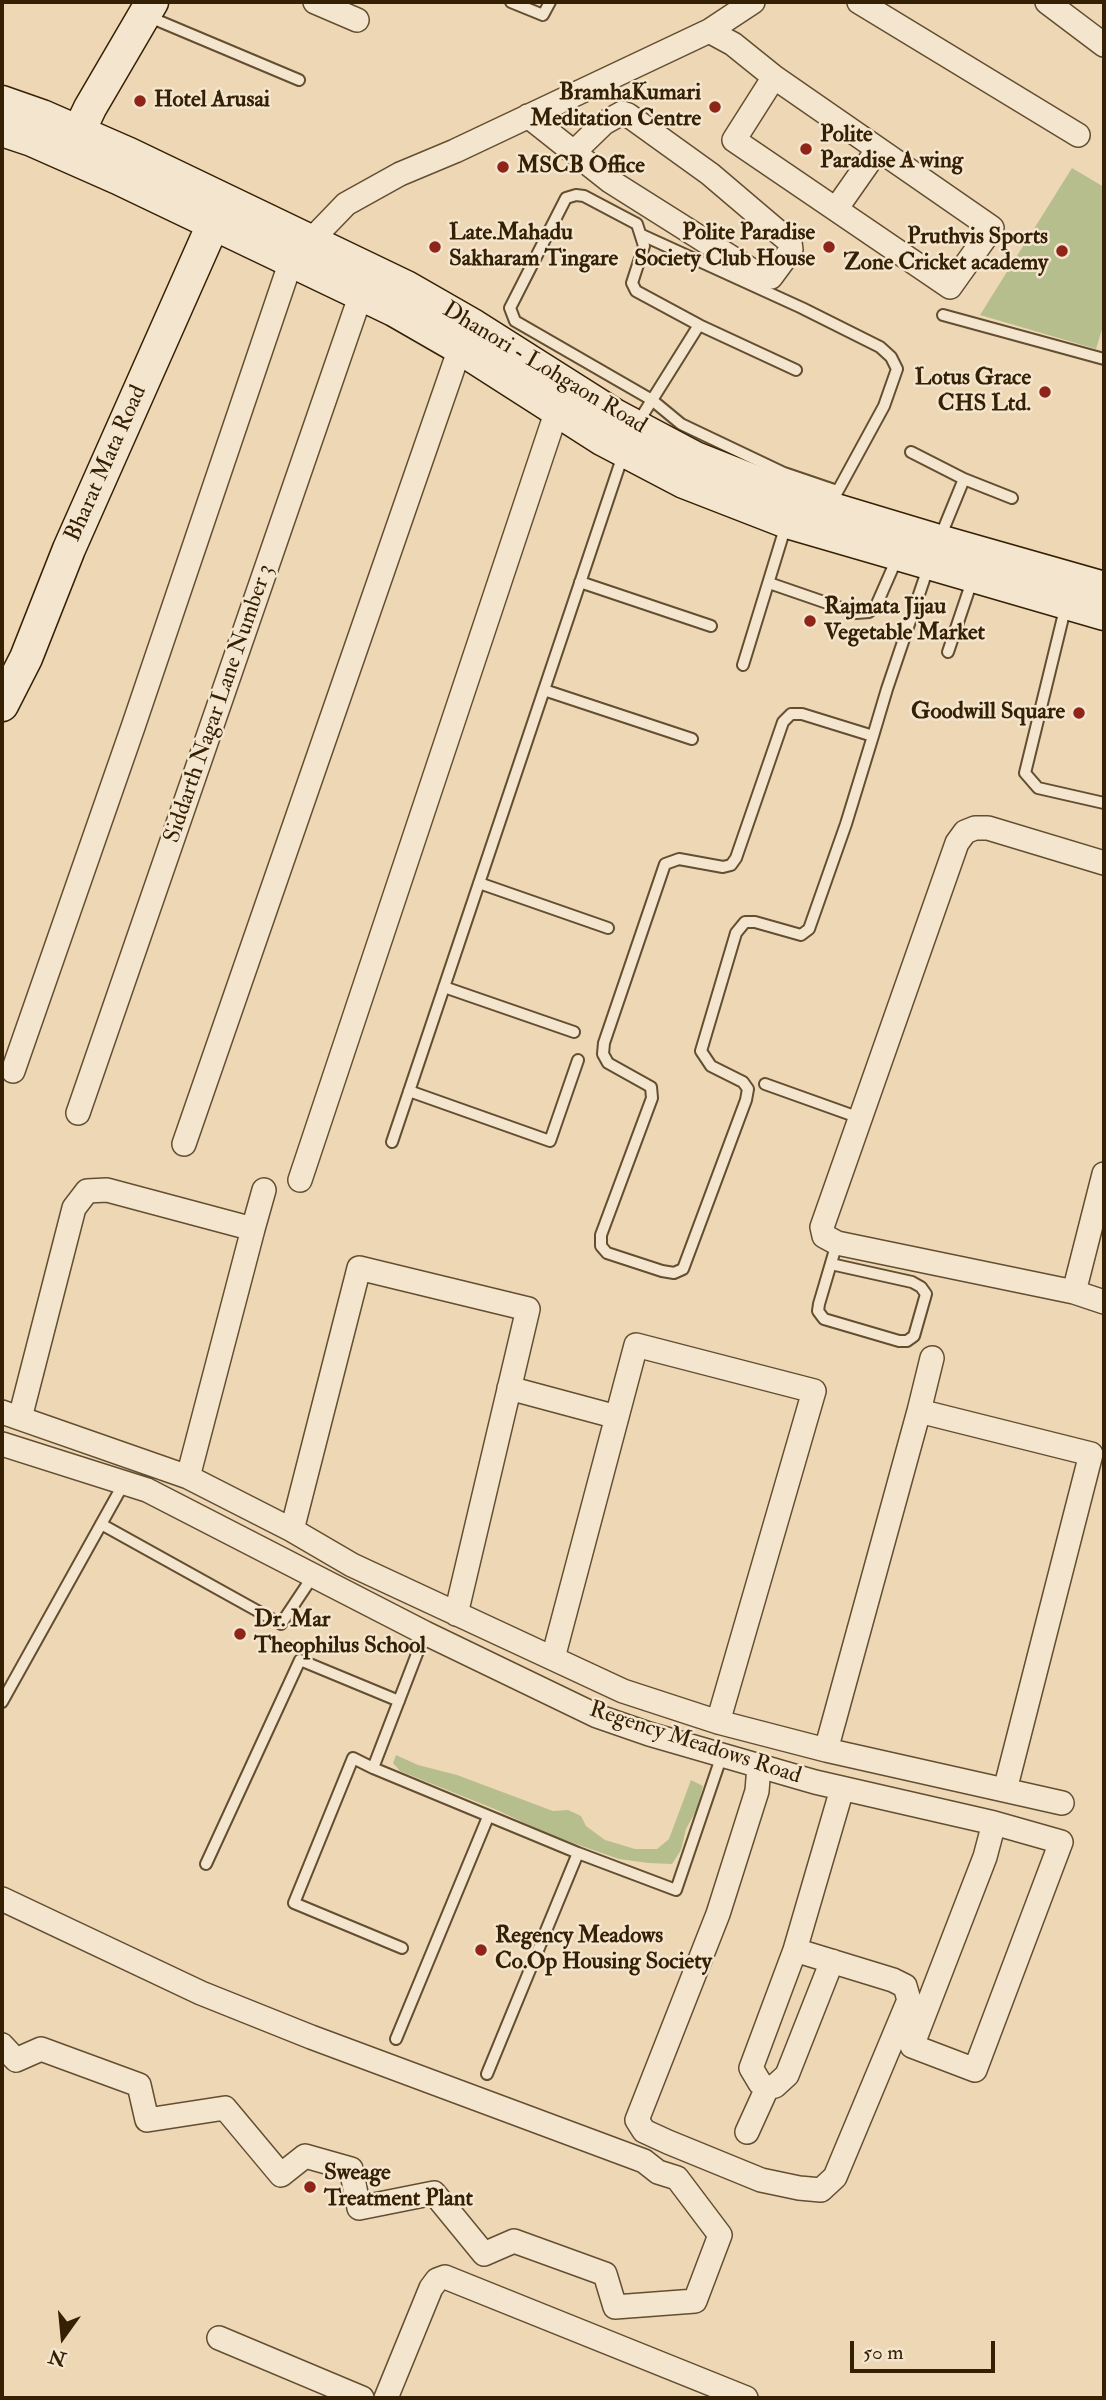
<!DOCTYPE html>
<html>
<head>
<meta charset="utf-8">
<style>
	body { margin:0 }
	#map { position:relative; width:1106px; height:2400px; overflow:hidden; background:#eed7b5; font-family:"IM FELL Double Pica",serif }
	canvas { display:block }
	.frame { position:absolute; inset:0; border:4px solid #352003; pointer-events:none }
	.north { position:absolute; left:28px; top:2302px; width:70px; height:70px; -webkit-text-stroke:5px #f4e5cf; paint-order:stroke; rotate:195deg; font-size:19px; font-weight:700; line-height:28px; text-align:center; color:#352003 }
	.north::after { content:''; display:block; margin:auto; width:24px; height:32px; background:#352003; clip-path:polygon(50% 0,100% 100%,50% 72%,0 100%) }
	.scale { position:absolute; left:850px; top:2341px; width:145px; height:32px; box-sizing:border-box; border:4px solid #352003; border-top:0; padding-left:9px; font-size:21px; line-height:24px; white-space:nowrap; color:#352003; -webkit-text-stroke:5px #f4e5cf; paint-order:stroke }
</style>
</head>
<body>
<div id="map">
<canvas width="1106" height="2400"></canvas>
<div class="frame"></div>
<div class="north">N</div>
<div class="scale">50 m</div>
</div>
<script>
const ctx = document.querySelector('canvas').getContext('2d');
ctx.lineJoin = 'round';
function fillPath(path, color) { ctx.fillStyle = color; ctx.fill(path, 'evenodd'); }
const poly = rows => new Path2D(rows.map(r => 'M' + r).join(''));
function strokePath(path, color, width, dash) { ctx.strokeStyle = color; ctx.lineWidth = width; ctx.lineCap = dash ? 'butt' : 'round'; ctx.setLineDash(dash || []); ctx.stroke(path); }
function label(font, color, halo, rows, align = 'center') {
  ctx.font = font + ' "IM FELL Double Pica",serif'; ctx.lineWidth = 5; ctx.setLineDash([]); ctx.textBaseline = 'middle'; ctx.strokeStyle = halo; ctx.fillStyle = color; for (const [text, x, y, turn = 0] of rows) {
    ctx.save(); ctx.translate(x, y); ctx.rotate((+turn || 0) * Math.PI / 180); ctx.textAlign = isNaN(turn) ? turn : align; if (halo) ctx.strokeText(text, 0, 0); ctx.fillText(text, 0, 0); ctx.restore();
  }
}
const green = poly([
	[1072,168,1104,187,1104,323,1096,349,980,315],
	[396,1755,418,1765,457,1775,553,1811,568,1810,581,1816,586,1826,605,1840,635,1849,657,1849,669,1839,691,1780,703,1786,697,1809,686,1829,681,1850,672,1864,648,1863,619,1859,550,1835,497,1810,400,1771,393,1763]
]);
const lane = poly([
	[511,2,543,15,550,2],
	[147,16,299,80],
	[642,235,802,308,880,347,891,357,897,369,884,406,835,496],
	[943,315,1104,359],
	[699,325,636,291,632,283,644,246,637,224,584,196,576,195,566,198,510,308,515,321,652,400,681,424,784,473,837,491],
	[637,424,699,325,796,370],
	[911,452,964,479,1012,498],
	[939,540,964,479],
	[580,582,711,626],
	[769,583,856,613,869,612,876,606,898,556],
	[1066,605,1025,773,1038,788,1104,803],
	[948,652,973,578],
	[743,665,786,525],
	[544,690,692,739],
	[873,736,802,714,791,714,783,722,736,858,731,865,723,867,679,859,665,864,604,1043,603,1054,608,1063,651,1087,652,1098,601,1235,601,1246,607,1253,662,1271,674,1273,683,1269,746,1100,748,1089,743,1082,711,1066,701,1051,736,933,745,922,755,922,801,935,809,929,846,824,873,736,887,689,928,568],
	[479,883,608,928],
	[444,987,574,1032],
	[765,1084,860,1118],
	[409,1091,550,1141,578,1060],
	[392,1142,623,455],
	[831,1264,912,1282,921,1287,926,1294,914,1336,907,1341,899,1341,824,1319,818,1311,819,1304,837,1243],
	[101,1524,281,1624,313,1576],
	[425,1633,373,1768,578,1853,487,2074],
	[2,1702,124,1483],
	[373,1768,353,1758,294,1903,402,1948],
	[578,1853,676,1890,722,1755],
	[206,1864,300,1660,399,1701],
	[396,2039,488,1817]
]);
const street = poly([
	[315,2,357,20],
	[859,2,1078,135],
	[1047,2,1104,45],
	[709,31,733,44,774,77,734,140,950,287,992,228,774,77],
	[528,116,610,181,759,275,771,277,791,250,790,242,710,174,628,115,622,113,604,123,574,152],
	[836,209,878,149],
	[1104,863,988,828,975,828,965,832,957,843,822,1227,824,1236,837,1243,1074,1292,1104,1174],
	[13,1071,133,727,291,261,346,204,400,174,455,151,709,31,753,2],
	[78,1113,361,294],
	[184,1144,460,348],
	[300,1180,557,410],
	[253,1229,264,1190],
	[1074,1292,1104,1302],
	[509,1388,617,1417],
	[919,1411,932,1358],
	[2,1412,188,1477,292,1530,352,1565,623,1691,718,1722,826,1750,1062,1803],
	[20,1418,74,1208,87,1191,107,1190,253,1229,188,1477],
	[2,1444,147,1490,425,1633,597,1716,649,1734,815,1782,994,1823,1061,1842,975,2070,912,2046,985,1857,994,1823],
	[292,1530,359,1268,528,1309,456,1614],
	[553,1658,636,1345,814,1391,718,1722],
	[826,1750,919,1411,1091,1454,1005,1790],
	[759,1766,757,1791,718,1914,637,2120,644,2131,668,2142,761,2180,799,2188,821,2190,835,2177,909,2000,905,1986,893,1980,795,1950,842,1789],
	[2,1899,201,1993,311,2037,644,2161,658,2172,677,2178,720,2235,695,2301,615,2307,605,2274,514,2241,484,2254,434,2193,359,2208,351,2169,305,2156,281,2175,225,2108,147,2120,139,2085,41,2049,16,2060,2,2045],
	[795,1950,751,2068,760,2083,767,2088,775,2086,787,2075,832,1961],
	[747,2132,767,2088],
	[219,2338,362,2398],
	[386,2398,431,2288,437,2280,445,2277,746,2398]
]);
const secondary = poly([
	[2,102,42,116,129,154,406,287,474,326,616,416,695,458,796,498,939,541,1104,588],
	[2,130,32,140,118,178,394,310,460,348,602,439,684,482,787,522,1104,614],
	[70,150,90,108,152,2],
	[2,705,26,658,69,549,222,204]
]);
const markers = [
	[140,101,7,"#8f2418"],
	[715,107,7,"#8f2418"],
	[806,149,7,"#8f2418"],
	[503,167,7,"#8f2418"],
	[435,247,7,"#8f2418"],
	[829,247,7,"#8f2418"],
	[1062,251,7,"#8f2418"],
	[1045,392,7,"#8f2418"],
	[810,621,7,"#8f2418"],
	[1079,713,7,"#8f2418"],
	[240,1634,7,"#8f2418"],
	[481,1950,7,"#8f2418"],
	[310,2187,7,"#8f2418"]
];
const poiNames = [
	["BramhaKumari",701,94,"right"],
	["Meditation Centre",701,120,"right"],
	["Hotel Arusai",154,101],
	["Polite",820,136],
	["Paradise A wing",820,162],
	["MSCB Office",517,167],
	["Late.Mahadu",449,234],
	["Sakharam Tingare",449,260],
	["Polite Paradise",815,234,"right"],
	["Society Club House",815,260,"right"],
	["Pruthvis Sports",1048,238,"right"],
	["Zone Cricket academy",1048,264,"right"],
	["Lotus Grace",1031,379,"right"],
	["CHS Ltd.",1031,405,"right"],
	["Rajmata Jijau",824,608],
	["Vegetable Market",824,634],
	["Goodwill Square",1065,713,"right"],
	["Dr. Mar",254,1621],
	["Theophilus School",254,1647],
	["Regency Meadows",495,1937],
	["Co.Op Housing Society",495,1963],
	["Sweage",324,2174],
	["Treatment Plant",324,2200]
];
const streetNames = [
	["Dhanori - Lohgaon Road",544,369,31],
	["Bharat Mata Road",107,464,-66],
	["Siddarth Nagar Lane Number 3",220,704,-71],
	["Regency Meadows Road",695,1744,18]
];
fillPath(green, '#b7be8e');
strokePath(lane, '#634e30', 14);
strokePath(street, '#634e30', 26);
strokePath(secondary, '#352003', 35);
strokePath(lane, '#f4e5cf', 10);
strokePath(street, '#f4e5cf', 23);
strokePath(secondary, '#f4e5cf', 32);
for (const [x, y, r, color] of markers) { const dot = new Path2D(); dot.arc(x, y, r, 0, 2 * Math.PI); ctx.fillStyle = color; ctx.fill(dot); strokePath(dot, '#f4e5cf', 2.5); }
label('bold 23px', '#352003', '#f4e5cf', poiNames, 'left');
label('23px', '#352003', '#f4e5cf', streetNames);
</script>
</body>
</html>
